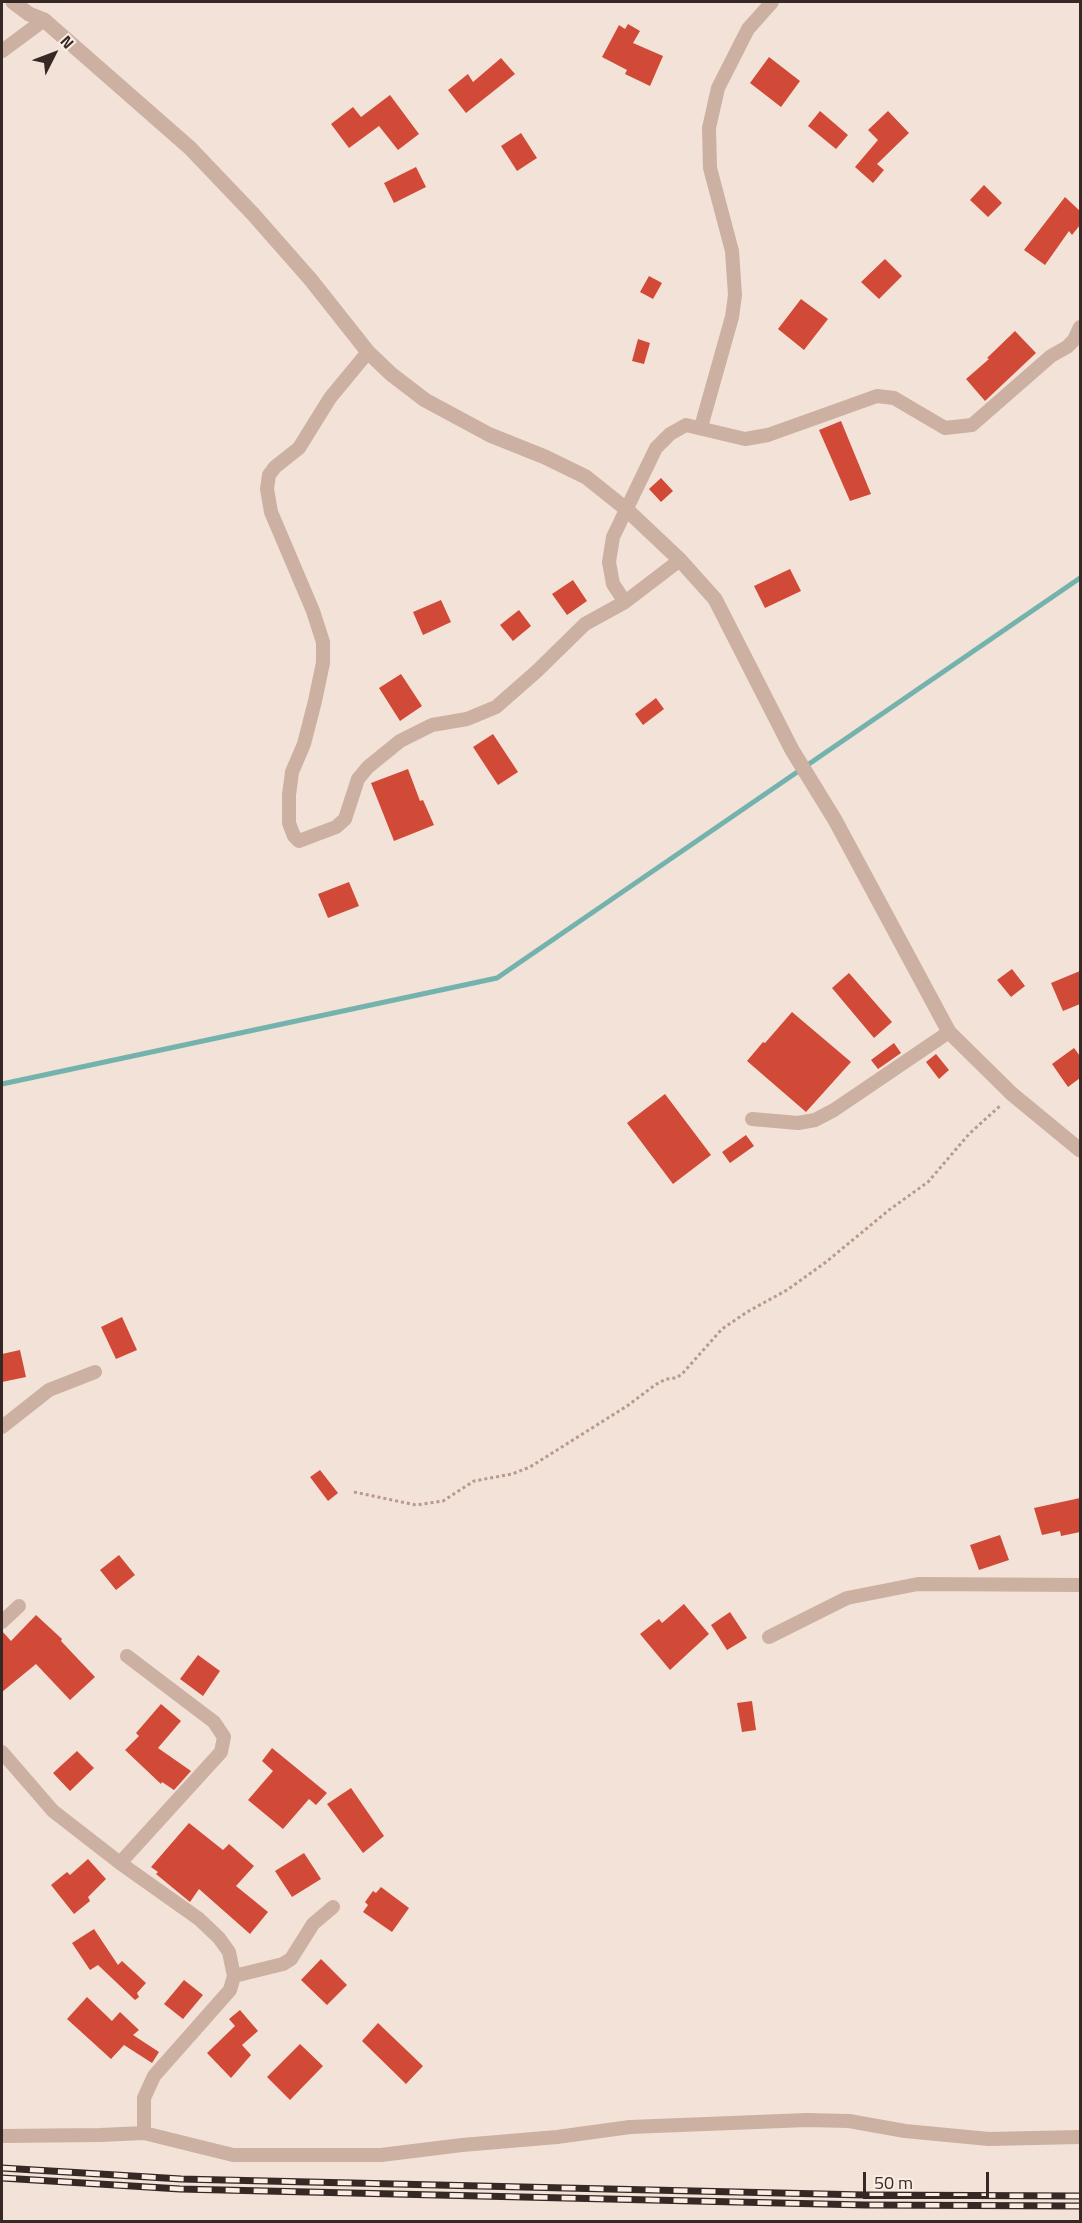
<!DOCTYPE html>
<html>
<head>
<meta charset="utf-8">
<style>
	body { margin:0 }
	#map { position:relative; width:1082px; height:2223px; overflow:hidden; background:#f3e2d7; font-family:"Titillium Web",sans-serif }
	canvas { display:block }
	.frame { position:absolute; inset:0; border:3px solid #362825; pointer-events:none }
	.north { position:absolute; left:24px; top:24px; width:60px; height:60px; -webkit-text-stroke:4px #fbede4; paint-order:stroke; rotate:48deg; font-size:16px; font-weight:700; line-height:24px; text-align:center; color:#362825 }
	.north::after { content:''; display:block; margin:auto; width:21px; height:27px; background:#362825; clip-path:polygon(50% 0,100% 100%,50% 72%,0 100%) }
	.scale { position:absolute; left:863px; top:2172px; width:126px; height:27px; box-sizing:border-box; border:3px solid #362825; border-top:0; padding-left:8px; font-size:18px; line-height:21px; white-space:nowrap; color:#362825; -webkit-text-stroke:4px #fbede4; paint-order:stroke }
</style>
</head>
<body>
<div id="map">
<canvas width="1082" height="2223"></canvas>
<div class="frame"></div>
<div class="north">N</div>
<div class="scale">50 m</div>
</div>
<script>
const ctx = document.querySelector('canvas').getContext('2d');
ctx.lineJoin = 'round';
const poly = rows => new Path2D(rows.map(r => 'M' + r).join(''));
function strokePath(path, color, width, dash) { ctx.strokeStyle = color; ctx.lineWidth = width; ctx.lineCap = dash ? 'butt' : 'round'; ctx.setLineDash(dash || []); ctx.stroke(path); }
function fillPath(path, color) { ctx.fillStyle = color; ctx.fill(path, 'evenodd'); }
const stream = poly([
	[2,1084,497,978,1080,578]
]);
const building = poly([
	[628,24,640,31,633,43,663,56,650,86,625,74,627,70,602,57,619,25,625,29],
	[769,57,800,81,781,107,750,83],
	[501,58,515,74,466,113,448,90,468,74,473,82],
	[390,95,419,134,398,150,379,126,349,148,331,124,353,107,361,117],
	[820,111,848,135,836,149,808,126],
	[888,111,909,133,877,164,884,170,873,183,855,167,878,140,868,130],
	[521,133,537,158,517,171,501,146],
	[416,167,426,187,394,203,384,183],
	[984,185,1002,203,988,217,970,200],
	[1065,197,1080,211,1080,225,1072,235,1069,231,1045,265,1024,250],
	[885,259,902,276,879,299,861,282],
	[649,276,662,283,653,299,640,292],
	[801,299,828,319,804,350,778,329],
	[1015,331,1036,353,985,401,966,379,989,359,987,358],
	[638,339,650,343,644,364,632,361],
	[841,421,871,494,850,501,819,430],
	[661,478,673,491,661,502,649,489],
	[790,569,801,591,765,608,754,586],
	[573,580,587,601,567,615,552,594],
	[441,600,451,622,423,635,413,612],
	[519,610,531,626,513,641,500,625],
	[401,674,422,706,400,721,379,688],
	[656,698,664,709,643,725,635,714],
	[493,734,518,772,498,785,473,747],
	[408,769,420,801,423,800,434,825,394,841,371,783],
	[349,882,359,906,328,918,318,894],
	[1012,969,1025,986,1011,997,997,980],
	[1080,971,1080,1004,1063,1011,1051,983],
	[849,973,892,1022,874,1038,832,988],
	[792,1012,851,1062,806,1112,747,1061,763,1042,765,1043],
	[894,1043,901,1053,878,1069,871,1060],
	[1074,1048,1080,1056,1080,1078,1068,1087,1052,1064],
	[936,1054,949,1070,939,1079,926,1062],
	[665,1094,711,1155,673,1184,627,1123],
	[746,1135,754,1146,730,1163,722,1152],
	[122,1317,137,1350,116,1359,101,1327],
	[20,1350,26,1377,2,1382,2,1354],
	[320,1470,338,1493,328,1501,310,1477],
	[1080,1498,1080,1532,1061,1536,1060,1531,1042,1535,1034,1508],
	[1000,1535,1009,1560,979,1570,970,1545],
	[119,1555,135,1575,116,1590,100,1570],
	[684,1604,709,1634,670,1670,640,1634,659,1619,662,1623],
	[730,1612,747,1638,727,1650,711,1625],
	[36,1615,62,1639,61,1641,95,1677,70,1700,36,1664,2,1692,2,1631,11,1641],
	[198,1655,220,1671,203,1696,180,1679],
	[752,1701,756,1730,742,1732,737,1703],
	[161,1704,181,1721,158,1748,191,1771,174,1790,162,1782,161,1784,125,1750,139,1736,136,1733],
	[272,1748,327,1793,316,1805,309,1799,283,1829,248,1800,273,1771,262,1761],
	[77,1751,94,1768,70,1791,53,1773],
	[351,1788,384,1836,363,1853,327,1804],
	[189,1823,223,1850,229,1844,254,1866,236,1886,268,1912,250,1934,199,1889,190,1902,156,1874,158,1872,151,1867],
	[304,1853,321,1879,292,1897,275,1871],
	[88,1859,106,1879,88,1897,90,1901,74,1914,51,1885,67,1872,70,1875],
	[381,1887,409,1908,392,1932,363,1912,368,1905,365,1902,373,1891,376,1893],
	[94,1929,118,1965,122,1961,146,1983,137,1993,139,1997,135,2000,98,1965,90,1970,72,1943],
	[321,1959,347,1985,327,2005,301,1980],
	[184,1980,203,1995,183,2019,164,2004],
	[87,1997,112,2021,120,2012,139,2030,133,2035,159,2052,152,2063,124,2045,111,2059,67,2019],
	[240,2010,258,2031,242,2045,251,2055,231,2078,207,2053,235,2026,229,2019],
	[378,2023,423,2066,406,2084,362,2041],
	[300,2044,323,2066,290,2100,267,2077]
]);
const path = poly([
	[354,1492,416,1505,443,1501,474,1481,512,1474,530,1467,627,1406,655,1385,666,1379,676,1378,682,1374,722,1329,747,1312,787,1290,826,1262,889,1210,928,1182,969,1134,1001,1105]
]);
const minor = poly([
	[2,51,44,20],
	[368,352,330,398,299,448,275,467,269,475,267,489,271,512,313,611,323,642,323,663,315,701,304,744,292,772,289,795,289,823,294,836,299,841,336,827,345,819,358,779,368,767,400,741,432,725,467,719,496,707,537,671,585,624,625,602,680,560],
	[701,427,732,317,735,295,732,251,710,168,709,128,718,88,748,29,772,2],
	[625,602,613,584,609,562,613,537,656,448,670,434,686,425,745,439,768,435,877,396,894,398,945,428,972,425,1051,356,1067,347,1074,340,1080,327],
	[752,1119,798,1123,815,1120,834,1110,949,1032],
	[2,1427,49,1390,95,1372],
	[2,1622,19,1606],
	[769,1637,847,1598,918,1584,1080,1585],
	[2,1752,53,1811,120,1863,199,1919,219,1938,229,1952,234,1976,230,1990,154,2076,144,2098,144,2133],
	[120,1863,221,1752,224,1737,214,1722,127,1656],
	[234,1976,283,1964,291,1959,313,1924,333,1907],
	[2,2136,100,2135,144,2133,233,2155,381,2155,462,2145,557,2137,630,2127,807,2120,849,2121,905,2131,989,2139,1080,2137]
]);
const tertiary = poly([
	[13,2,29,14,44,20,190,148,253,214,311,280,368,352,391,374,425,400,490,435,545,457,586,477,626,509,680,560,715,599,792,750,835,820,949,1032,1012,1094,1080,1150]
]);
const rail = poly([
	[2,2168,181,2179,865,2195,1080,2196],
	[2,2178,180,2189,865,2205,1080,2206]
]);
strokePath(stream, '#74b3ad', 5);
fillPath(building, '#d14937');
strokePath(path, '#b8998c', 3, [3, 3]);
strokePath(minor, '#ccb0a2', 14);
strokePath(tertiary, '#ccb0a2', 15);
strokePath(rail, '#362825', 7);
strokePath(rail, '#fbede4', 4.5, [14]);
</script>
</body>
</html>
